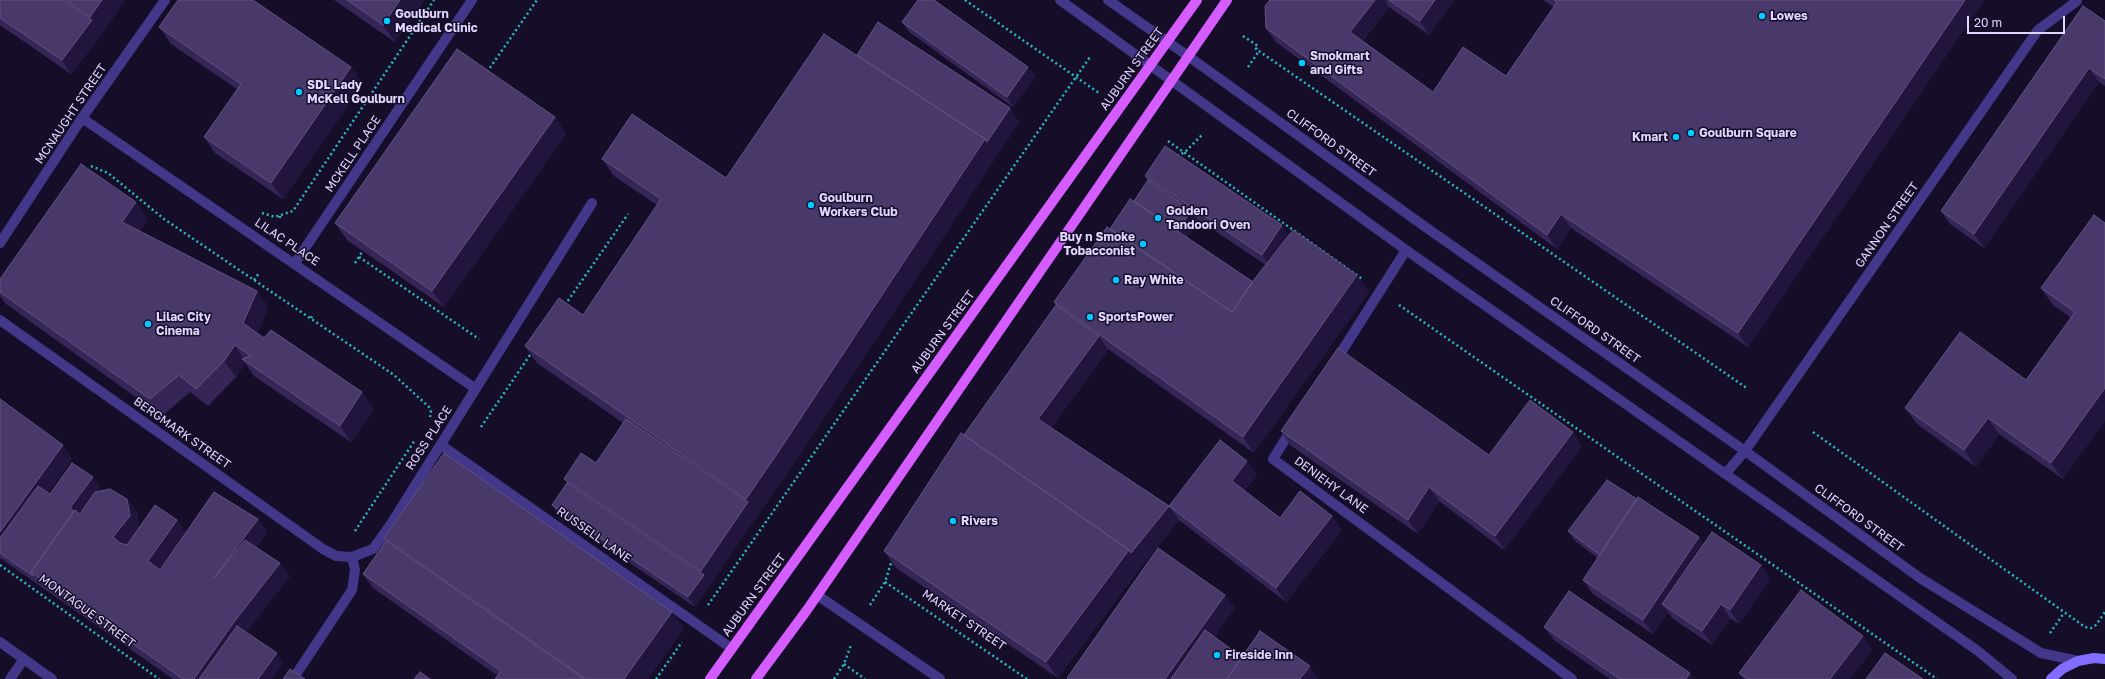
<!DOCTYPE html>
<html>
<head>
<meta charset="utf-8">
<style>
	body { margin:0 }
	#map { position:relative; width:2105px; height:679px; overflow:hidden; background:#160e29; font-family:"Golos Text",sans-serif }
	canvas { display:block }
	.scale { position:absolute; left:1967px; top:16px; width:98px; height:18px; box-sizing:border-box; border:2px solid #e0d6ff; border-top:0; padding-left:5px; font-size:12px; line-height:14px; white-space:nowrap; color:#e0d6ff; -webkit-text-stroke:3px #160e29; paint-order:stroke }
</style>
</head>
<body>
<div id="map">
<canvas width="2105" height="679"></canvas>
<div class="scale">20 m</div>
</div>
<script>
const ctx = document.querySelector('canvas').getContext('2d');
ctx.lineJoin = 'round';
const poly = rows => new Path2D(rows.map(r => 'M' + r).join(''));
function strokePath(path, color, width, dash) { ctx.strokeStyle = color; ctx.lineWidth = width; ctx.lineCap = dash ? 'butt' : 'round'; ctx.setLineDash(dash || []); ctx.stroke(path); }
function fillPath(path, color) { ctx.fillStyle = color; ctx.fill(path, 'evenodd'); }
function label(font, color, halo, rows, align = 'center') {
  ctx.font = font + ' "Golos Text",sans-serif'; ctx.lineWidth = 3; ctx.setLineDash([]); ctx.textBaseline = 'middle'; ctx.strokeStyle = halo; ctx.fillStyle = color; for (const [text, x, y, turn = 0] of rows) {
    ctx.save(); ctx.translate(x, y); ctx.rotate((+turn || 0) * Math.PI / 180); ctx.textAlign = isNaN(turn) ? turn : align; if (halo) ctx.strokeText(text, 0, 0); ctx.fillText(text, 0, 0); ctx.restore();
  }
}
const path = poly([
	[965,0,1099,93],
	[1243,36,1258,46,1256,49,1748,389],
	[1248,67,1259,51],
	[487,72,537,0],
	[1168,141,1362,279],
	[1177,156,1185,152,1202,135],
	[91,166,108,173,164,219,394,375,429,407,431,412,430,417],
	[262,213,275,217,293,211,434,0],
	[280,216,280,221],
	[359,257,479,339],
	[355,263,364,249],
	[254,280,259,273],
	[565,305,628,214],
	[1399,305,1937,679],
	[311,318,314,314],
	[481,427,532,352],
	[1813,432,2085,627,2091,628,2096,625,2105,612],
	[355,531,415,440],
	[0,565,159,679],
	[885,582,1027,679],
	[708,605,1090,57],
	[870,605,885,582,892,560],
	[2050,633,2064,613],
	[844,664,865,679],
	[656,679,682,642],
	[834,679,844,664,851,645]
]);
const lane = poly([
	[1335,362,1406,250],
	[1293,427,1273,459,1572,679]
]);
const street = poly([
	[1060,0,1406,250,1978,651,2012,679],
	[1108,0,1188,56,1424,226,1745,451,1920,578,2041,653,2078,661],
	[82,118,476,389],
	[0,243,82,118,165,0],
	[295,263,472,0],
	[0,320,323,549,336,556,352,557,373,549,391,524,592,203],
	[441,445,731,648],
	[1726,473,1745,451,2038,30,2077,1],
	[817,595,940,679],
	[0,642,52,679],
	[10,679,24,659],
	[293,679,352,590,355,570,352,557]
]);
const secondary = poly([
	[2051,679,2062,669,2078,661,2094,658,2105,659]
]);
const primary = poly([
	[710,679,1197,0],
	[756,679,807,610,1227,0]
]);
const wall = poly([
	[0,0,125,0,102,34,71,74,0,25],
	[334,0,424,0,395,42],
	[1270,0,1454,0,1429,35,1389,7,1363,41,1433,92,1506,76,1554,7,1543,0,1984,0,1748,347,1571,228,1557,249,1276,42,1266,28],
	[2105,21,2105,86,2099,82,1984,248,1950,224,1941,211],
	[902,22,1028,67,1035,77,1013,107,909,32],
	[159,27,363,84,283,199,215,153,204,137,237,89,171,44],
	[857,55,1010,108,1019,122,791,468,757,516,695,607,559,515,552,505,567,483,564,479,596,463,623,423,537,363,525,346,583,315,657,205,614,176,602,159,726,178],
	[555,117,566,134,444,307,347,240,335,223],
	[1145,176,1289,235,1369,292,1254,453,1108,349,1108,350,1051,428,1169,506,1247,461,1257,475,1244,491,1280,518,1342,530,1286,602,1179,520,1141,567,1058,678,896,568,884,551,964,435,1056,305,1054,302,1110,229,1134,201,1148,180],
	[1197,219,1266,265,1253,282,1187,237,1198,220],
	[136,202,147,219,139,231,257,291,268,307,257,334,264,338,362,392,374,409,351,442,254,376,245,363,236,377,208,406,190,392,162,416,6,304,0,296,0,279],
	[2094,215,2063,479,1999,434,1976,467,1917,424,1905,408,2026,380,2071,318,2053,305,2041,288],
	[0,399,72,459,48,493,50,494,100,487,97,491,127,499,137,512,139,528,177,520,186,533,258,519,267,532,256,547,290,576,246,632,283,663,272,679,173,679,0,558],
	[1281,431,1489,455,1582,446,1504,550,1439,501,1418,534,1290,445],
	[1568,531,1699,537,1704,544,1761,565,1770,579,1739,624,1730,618,1712,645,1672,618,1668,612,1653,634,1593,594,1583,580,1598,558,1575,541],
	[384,538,684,628,648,679,495,679,498,676,373,588,363,574,386,541],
	[1544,627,1690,673,1694,679,1610,679,1554,640],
	[1863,636,1872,650,1850,679,1744,679,1739,673]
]);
const shadedWall = poly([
	[102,0,125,0,102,34,71,74,62,60,92,20,90,17],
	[400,0,424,0,395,42,383,25],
	[1375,0,1385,0,1389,7,1360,45,1350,32],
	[1435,0,1454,0,1429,35,1420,21],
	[1965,0,1984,0,1748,347,1738,333],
	[351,67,363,84,283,199,271,183],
	[1028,67,1035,77,1013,107,1007,97],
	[2089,68,2099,82,1984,248,1974,234],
	[1010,108,1019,122,791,468,757,516,746,499,985,139],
	[555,117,566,134,444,307,432,291],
	[136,202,147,219,134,238,122,222],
	[1191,210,1198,220,1184,242,1177,232],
	[1561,214,1571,228,1557,249,1547,235],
	[1282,225,1291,239,1271,268,1262,255],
	[1357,275,1369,292,1254,453,1243,437],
	[257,291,268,307,255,340,243,323],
	[1099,336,1108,350,1047,433,1038,419],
	[235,345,246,362,242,359,245,363,236,377,224,361],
	[2105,388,2105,421,2063,479,2051,463],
	[362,392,374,409,351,442,340,426],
	[1988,418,1999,434,1976,467,1964,450],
	[1573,432,1582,446,1504,550,1495,536],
	[63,445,72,459,4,554,0,548,0,532],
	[1247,461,1257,475,1241,495,1232,481],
	[93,477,100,487,79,516,70,508],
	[1429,487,1439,501,1418,534,1408,520],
	[127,499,137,512,139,530,123,551,113,537],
	[748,502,757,516,695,607,688,597,704,575,701,571],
	[1169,506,1179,520,1141,567,1131,553],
	[1332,516,1342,530,1286,602,1276,588],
	[258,519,267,532,223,591,214,578],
	[177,520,186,533,157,575,148,561],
	[1699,537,1709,551,1662,604,1668,612,1653,634,1643,620],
	[1129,550,1141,567,1058,678,1046,662],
	[280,563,290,576,244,635,213,679,194,679,234,622],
	[1761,565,1770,579,1739,624,1730,610],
	[1225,595,1235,608,1185,679,1165,679],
	[1721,604,1730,618,1712,645,1702,631],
	[672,612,684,628,648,679,624,679],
	[1863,636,1872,650,1850,679,1830,679],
	[277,653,283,663,272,679,258,679],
	[1310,666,1319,679,1300,679],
	[1690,673,1694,679,1686,679]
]);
const building = poly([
	[0,0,63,0,92,20,62,60,0,18,0,0],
	[66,0,102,0,90,17,66,0],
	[178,0,253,0,351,67,271,183,204,137,241,84,159,27,178,0],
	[347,0,400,0,383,25,347,0],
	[918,0,934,0,1028,67,1007,97,902,22,918,0],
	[1270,0,1375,0,1350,32,1433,92,1463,47,1506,76,1557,2,1554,0,1965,0,1738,333,1561,214,1547,235,1266,28,1265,6,1270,0],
	[1389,0,1435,0,1420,21,1389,0],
	[2083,6,2105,21,2105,79,2089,68,1974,234,1941,211,2083,6],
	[878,22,1010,108,987,142,985,139,857,55,878,22],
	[824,34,985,139,779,451,746,499,525,346,559,298,583,315,661,199,602,159,632,114,726,178,824,34],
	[457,49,555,117,432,291,335,223,457,49],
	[1165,146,1282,225,1262,255,1145,176,1165,146],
	[81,164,136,202,122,222,257,291,243,323,264,338,271,330,362,392,340,426,242,359,251,356,235,345,224,361,196,389,179,375,150,399,0,292,0,279,81,164],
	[1148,180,1191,210,1178,231,1134,201,1148,180],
	[1130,199,1253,282,1232,312,1110,229,1130,199],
	[2094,215,2105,223,2105,388,2051,463,1988,418,1964,450,1905,408,1960,332,2026,380,2075,312,2041,288,2094,215],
	[1107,227,1232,312,1253,281,1293,230,1357,275,1243,437,1054,302,1107,227],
	[1056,305,1099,336,1038,419,1169,506,1131,553,1129,550,964,435,1056,305],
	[1338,348,1489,455,1530,400,1573,432,1495,536,1429,487,1408,520,1281,431,1338,348],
	[0,399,63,445,0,532,0,399],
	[626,419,748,502,701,571,564,479,581,453,596,463,626,419],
	[961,433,1129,550,1046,662,884,551,961,433],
	[1220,440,1247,461,1232,481,1280,518,1300,491,1332,516,1276,588,1169,506,1220,440],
	[444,453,672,612,624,679,586,679,384,538,444,453],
	[72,463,93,477,70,508,74,511,31,572,33,576,0,553,0,538,38,486,50,494,72,463],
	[1607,480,1637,499,1600,555,1568,531,1607,480],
	[567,483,704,575,688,597,552,505,567,483],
	[110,489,127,499,130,516,113,537,120,543,127,545,155,505,177,520,148,561,160,570,214,492,258,519,214,578,245,540,280,563,234,622,194,679,183,679,31,572,75,510,80,514,95,492,110,489],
	[1638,497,1699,537,1643,620,1583,580,1638,497],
	[1712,532,1761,565,1730,610,1721,604,1702,631,1662,604,1712,532],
	[386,541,584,679,495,679,501,671,363,574,386,541],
	[1158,548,1225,595,1165,679,1069,679,1067,678,1158,548],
	[1801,590,1863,636,1830,679,1748,679,1739,673,1801,590],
	[1569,591,1690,673,1686,679,1620,679,1544,627,1569,591],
	[237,626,277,653,258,679,199,679,237,626],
	[1205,630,1242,657,1227,679,1171,679,1205,630],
	[1260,631,1310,666,1300,679,1227,679,1260,631],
	[1885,653,1923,679,1866,679,1885,653],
	[290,669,305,679,283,679,290,669],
	[420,672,430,679,414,679,420,672]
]);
const markers = [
	[1762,16,4,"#02c9ff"],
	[387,21,4,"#02c9ff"],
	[1302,63,4,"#02c9ff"],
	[299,92,4,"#02c9ff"],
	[1691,133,4,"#02c9ff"],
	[1676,137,4,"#02c9ff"],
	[811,205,4,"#02c9ff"],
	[1158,218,4,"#02c9ff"],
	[1143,244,4,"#02c9ff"],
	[1116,280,4,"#02c9ff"],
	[1090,317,4,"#02c9ff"],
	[148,324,4,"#02c9ff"],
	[953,521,4,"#02c9ff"],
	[1217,655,4,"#02c9ff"]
];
const poiNames = [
	["Goulburn",395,14],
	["Medical Clinic",395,28],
	["Lowes",1770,16],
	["Smokmart",1310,56],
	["and Gifts",1310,70],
	["SDL Lady",307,85],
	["McKell Goulburn",307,99],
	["Goulburn Square",1699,133],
	["Kmart",1668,137,"right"],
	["Goulburn",819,198],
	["Workers Club",819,212],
	["Golden",1166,211],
	["Tandoori Oven",1166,225],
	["Buy n Smoke",1135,237,"right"],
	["Tobacconist",1135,251,"right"],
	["Ray White",1124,280],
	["Lilac City",156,317],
	["Cinema",156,331],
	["SportsPower",1098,317],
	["Rivers",961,521],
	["Fireside Inn",1225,655]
];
const streetNames = [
	["AUBURN STREET",1132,69,-54],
	["MCNAUGHT STREET",71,114,-56],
	["CLIFFORD STREET",1331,143,36],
	["MCKELL PLACE",353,154,-56],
	["GANNON STREET",1887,225,-55],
	["LILAC PLACE",287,242,34],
	["CLIFFORD STREET",1595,330,35],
	["AUBURN STREET",943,332,-54],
	["BERGMARK STREET",182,433,35],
	["ROSS PLACE",429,438,-57],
	["DENIEHY LANE",1331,485,36],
	["CLIFFORD STREET",1859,518,36],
	["RUSSELL LANE",594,535,35],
	["AUBURN STREET",754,595,-54],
	["MONTAGUE STREET",87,611,36],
	["MARKET STREET",964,620,34]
];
strokePath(path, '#29b9c1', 2.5, [2, 3]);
strokePath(lane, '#43378a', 10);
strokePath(street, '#43378a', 10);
strokePath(secondary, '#816dff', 10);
strokePath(primary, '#d55dff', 10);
fillPath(wall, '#362658');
fillPath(shadedWall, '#21153d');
fillPath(building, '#48396a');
strokePath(building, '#605281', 1);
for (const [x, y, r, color] of markers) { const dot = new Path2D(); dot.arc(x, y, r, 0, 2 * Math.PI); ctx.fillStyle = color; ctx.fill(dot); strokePath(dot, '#160e29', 1.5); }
label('bold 12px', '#e0d6ff', '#160e29', poiNames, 'left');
label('12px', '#e0d6ff', '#160e29', streetNames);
</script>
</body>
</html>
